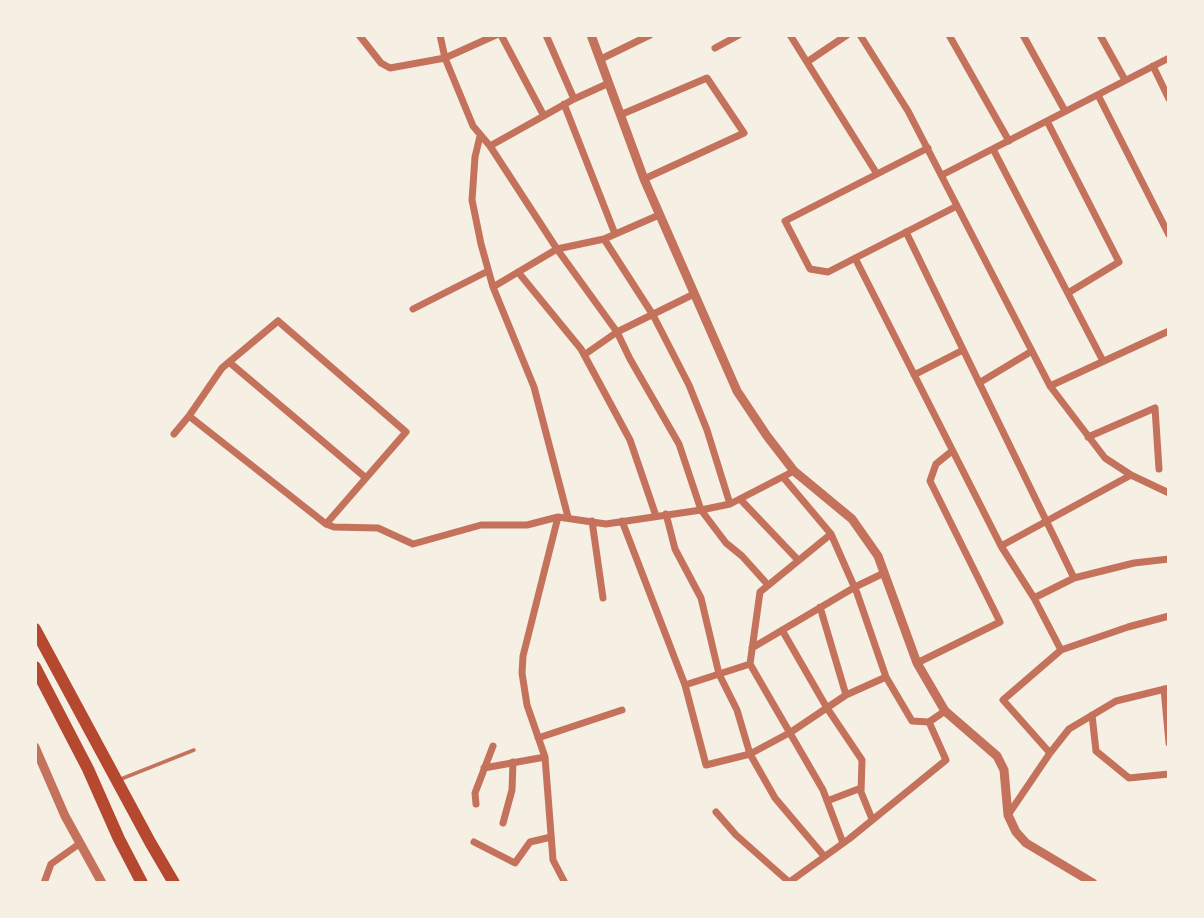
<!DOCTYPE html>
<html>
<head>
<meta charset="utf-8">
<style>
	body { margin:0 }
	#map { position:relative; width:1204px; height:918px; overflow:hidden; background:#f6efe4; font-family:Merriweather,serif }
	canvas { display:block }
	.frame { position:absolute; inset:0; border:37px solid #f6efe4; pointer-events:none }
</style>
</head>
<body>
<div id="map">
<canvas width="1204" height="918"></canvas>
<div class="frame"></div>
</div>
<script>
const ctx = document.querySelector('canvas').getContext('2d');
ctx.lineJoin = 'round';
const poly = rows => new Path2D(rows.map(r => 'M' + r).join(''));
function strokePath(path, color, width, dash) { ctx.strokeStyle = color; ctx.lineWidth = width; ctx.lineCap = dash ? 'butt' : 'round'; ctx.setLineDash(dash || []); ctx.stroke(path); }
const service = poly([
	[121,779,194,750]
]);
const minor = poly([
	[359,35,381,63,390,68,445,58,496,35],
	[440,35,445,58,473,126,490,146,557,249,617,332,630,359,679,444,701,510,726,543,742,556,768,585],
	[501,35,544,116],
	[546,35,574,99],
	[790,35,877,174],
	[860,35,908,111,1050,386,1105,458,1131,475,1169,493],
	[949,35,1009,141],
	[1023,35,1065,111],
	[1100,35,1125,80],
	[715,48,739,35],
	[601,59,650,35],
	[807,62,847,35],
	[1153,66,1169,99],
	[1098,95,1169,235],
	[564,104,615,234],
	[620,115,707,78,744,133,644,179],
	[1047,121,1119,262,1068,293],
	[480,136,475,157,472,200,481,244,493,287,534,387,568,517],
	[490,146,574,99,609,83],
	[928,148,785,221,810,269,828,272,957,206],
	[993,149,1103,361],
	[942,175,1169,58],
	[906,232,1074,578],
	[604,239,653,315,689,385,707,430,730,504],
	[855,258,1001,546,1034,598,1061,650],
	[518,272,581,349,630,440,656,516],
	[493,287,557,249,604,239,659,215],
	[413,309,488,271],
	[278,321,406,432,326,524,189,416,222,368,278,321],
	[584,355,617,332,694,294],
	[229,362,366,478],
	[914,375,963,350],
	[979,383,1032,351],
	[1050,386,1169,331],
	[174,434,189,416],
	[1088,437,1155,408,1159,469],
	[740,499,798,560],
	[666,514,675,549,701,598,719,674,737,710,750,754,775,798,824,856],
	[558,517,523,656,522,673,527,705,545,757,553,860,565,883],
	[592,521,603,598],
	[622,521,685,685,706,765,750,754,791,732,846,695,886,677,912,721,929,722,945,711],
	[326,524,334,527,378,528,413,544,481,525,527,525,558,517,606,524,701,510,730,504,794,471],
	[831,534,857,593,886,677],
	[1001,546,1131,475],
	[1034,598,1074,578,1134,563,1169,559],
	[820,607,846,695],
	[782,630,827,708,862,760,861,792,872,819],
	[752,648,855,587,884,573],
	[917,663,1000,622,930,481,936,464,952,451],
	[750,664,823,790,843,843],
	[685,685,750,664,760,592,831,534,783,477],
	[1164,689,1169,743],
	[1092,715,1096,751,1129,778,1169,774],
	[538,738,622,710],
	[1050,753,1003,700,1061,650,1128,627,1169,616],
	[484,768,545,757],
	[827,801,861,788],
	[476,804,475,793,493,746],
	[716,812,736,835,789,882],
	[1008,815,1050,753,1069,729,1116,701,1169,688],
	[503,823,512,790,513,762],
	[474,842,515,863,530,842,551,837],
	[44,883,51,864,79,844],
	[788,883,849,839,946,760,929,722]
]);
const tertiary = poly([
	[591,35,644,179,737,391,767,436,794,471,852,519,878,556,917,663,945,711,997,756,1004,770,1008,815,1016,832,1026,843,1093,883],
	[35,747,65,816,102,883]
]);
const trunk = poly([
	[35,629,150,842,174,883],
	[35,667,88,769,119,839,142,883]
]);
strokePath(service, '#c5725c', 3.5);
strokePath(minor, '#c5725c', 7);
strokePath(tertiary, '#c5725c', 9);
strokePath(trunk, '#b5482f', 12);
</script>
</body>
</html>
